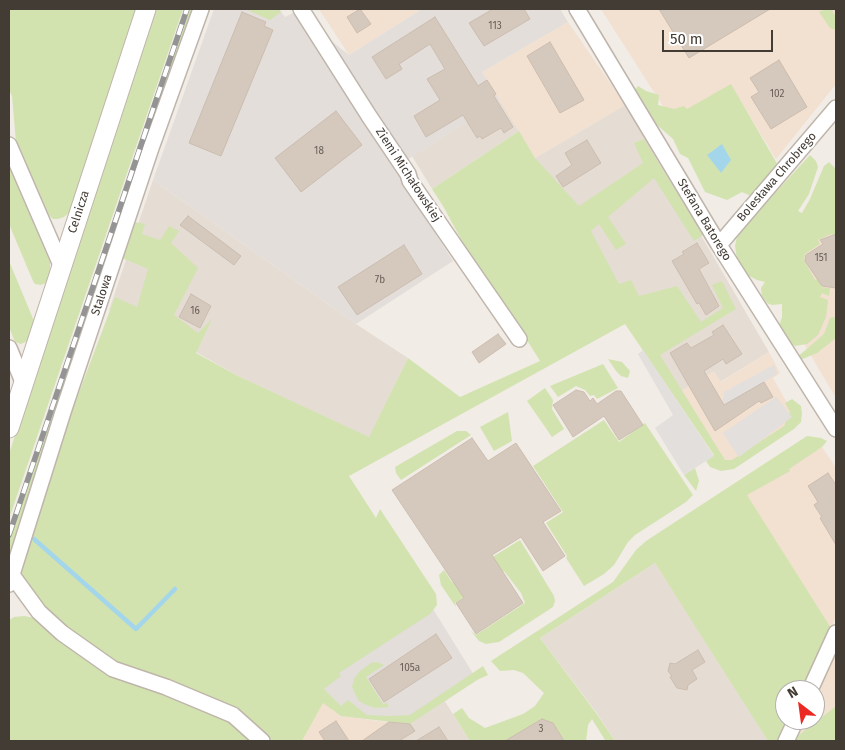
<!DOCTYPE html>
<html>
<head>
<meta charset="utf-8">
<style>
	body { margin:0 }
	#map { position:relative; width:845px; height:750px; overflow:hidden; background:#f1ece5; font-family:"Fira Sans",sans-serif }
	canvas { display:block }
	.frame { position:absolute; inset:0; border:10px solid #433c35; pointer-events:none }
	.north { position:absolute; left:775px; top:680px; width:50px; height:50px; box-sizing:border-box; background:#fff; border:1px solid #b4b1ae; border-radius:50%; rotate:330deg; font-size:14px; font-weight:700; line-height:20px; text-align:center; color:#433c35 }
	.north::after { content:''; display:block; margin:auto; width:18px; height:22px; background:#eb2922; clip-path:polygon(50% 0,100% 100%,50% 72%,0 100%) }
	.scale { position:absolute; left:662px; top:30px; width:111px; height:22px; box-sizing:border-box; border:2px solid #433c35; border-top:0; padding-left:6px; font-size:15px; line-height:18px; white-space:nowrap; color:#433c35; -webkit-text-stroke:4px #fff; paint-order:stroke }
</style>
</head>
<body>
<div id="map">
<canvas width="845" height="750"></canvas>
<div class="frame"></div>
<div class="north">N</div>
<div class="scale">50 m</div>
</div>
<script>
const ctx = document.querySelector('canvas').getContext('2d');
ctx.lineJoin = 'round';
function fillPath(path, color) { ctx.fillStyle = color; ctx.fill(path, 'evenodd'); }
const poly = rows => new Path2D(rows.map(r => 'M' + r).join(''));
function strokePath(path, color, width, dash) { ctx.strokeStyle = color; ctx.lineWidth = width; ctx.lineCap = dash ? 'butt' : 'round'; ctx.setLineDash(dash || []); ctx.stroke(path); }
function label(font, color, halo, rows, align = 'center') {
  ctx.font = font + ' "Fira Sans",sans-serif'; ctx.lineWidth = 4; ctx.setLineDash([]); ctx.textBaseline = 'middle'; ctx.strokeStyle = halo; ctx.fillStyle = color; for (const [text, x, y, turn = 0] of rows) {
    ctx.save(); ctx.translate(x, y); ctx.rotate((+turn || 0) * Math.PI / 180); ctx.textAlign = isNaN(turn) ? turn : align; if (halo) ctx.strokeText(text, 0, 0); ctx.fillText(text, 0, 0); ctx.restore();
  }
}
const residential = poly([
	[500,101,519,131,432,189,412,156],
	[625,105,769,352,720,382,714,372,681,391,577,222,535,158],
	[153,180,356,324,408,358,369,438,236,375,196,352,109,310],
	[655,563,697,627,768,741,615,741,596,712,540,638],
	[444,700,470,741,400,741,394,723,410,724]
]);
const commercial = poly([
	[319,9,422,9,349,55],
	[601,9,836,9,836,84,776,159,732,87,673,122],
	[568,22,625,105,535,158,482,72],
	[836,177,836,398,784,310,795,239],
	[769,352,780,373,773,378,792,412,785,430,737,462,726,462,681,391,714,371,721,382],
	[822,447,836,468,836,616,831,628,745,493],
	[836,638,836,706,791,741,799,720,815,720,815,690],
	[323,702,341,716,394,723,400,741,302,741]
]);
const industrial = poly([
	[214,9,279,9,285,17,295,12,349,55,422,9,560,9,568,22,482,72,500,101,394,168,453,261,356,324,153,180],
	[433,609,477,680,410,724,341,716,310,689]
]);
const green = poly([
	[9,9,137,9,71,211,64,217,58,219,53,219,49,215,16,142,12,96,9,90],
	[155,9,183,9,9,519,9,454],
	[189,9,194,9,9,564,9,538],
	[245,9,279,9,281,12,270,20],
	[825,9,836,9,832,11,836,17,836,30,830,28,819,12],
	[731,84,779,167,751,196,742,192,727,200,705,192,688,158,680,154,673,139,657,125,635,90,638,86,646,91,659,95,658,105,674,109,684,106,687,109],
	[519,131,535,158,579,206,643,163,634,143,644,139,703,235,694,241,654,178,608,217,626,244,616,250,599,224,591,231,619,284,631,280,639,296,677,286,701,322,723,308,712,285,722,281,736,309,660,355,725,460,732,460,784,426,790,412,785,403,792,399,801,406,802,414,801,422,794,429,734,469,721,471,710,467,706,461,714,455,625,324,349,476,376,518,380,509,436,594,437,605,430,614,339,673,341,676,324,689,341,706,348,700,367,715,390,716,410,715,483,666,488,675,477,680,410,724,341,716,323,703,302,741,262,741,235,713,111,663,40,609,23,585,20,571,49,472,115,297,137,307,148,269,122,258,130,221,145,224,142,234,160,240,169,226,179,231,171,243,198,268,174,315,198,333,212,319,196,353,236,375,369,437,408,358,460,397,540,361,502,300,486,285,443,206,432,189],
	[810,155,816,161,818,167,809,194,798,211,802,213,810,199,824,166,829,162,836,169,836,234,831,234,818,240,820,244,805,254,804,260,815,280,817,279,821,285,821,287,830,288,829,296,822,293,820,297,828,300,826,317,818,335,807,344,795,346,786,340,778,329,782,317,782,304,772,305,767,303,762,296,761,288,765,282,757,280,743,273,738,265,735,246,737,237,742,229],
	[9,166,50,262,50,277,48,282,41,285,35,284,33,281,9,224],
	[9,261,34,321,33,334,29,340,21,344,15,342,9,327],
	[833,317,836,318,836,338,817,353,800,360,795,359,824,334,830,318],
	[608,359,622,362,630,371,628,378,621,376,616,371],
	[603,364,618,388,597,399,594,395,590,396,585,390,576,386,558,397,550,386],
	[545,388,553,400,552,409,564,429,552,437,527,401],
	[508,412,512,441,494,451,480,427],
	[604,420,619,442,645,423,693,495,686,502,635,535,628,542,614,565,604,574,584,586,566,558,567,556,546,523,563,512,533,466],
	[457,431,466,431,471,435,401,480,396,473,395,467],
	[807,436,821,438,827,441,822,447,789,469,790,471,747,495,831,628,804,690,785,690,785,720,790,720,780,741,768,741,655,563,540,638,596,713,615,741,605,740,592,719,588,725,586,741,564,741,553,723,516,735,516,741,470,741,453,714,462,708,469,718,485,728,523,714,535,706,544,693,523,673,514,670,500,671,491,661,613,582,636,550,646,541],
	[695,468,699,481,696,491,684,475],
	[520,540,554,596,555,601,553,607,499,642,486,644,479,641,471,631,476,635,525,603,521,593,504,571,455,603,456,607,441,585,439,575,444,570,452,582],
	[24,616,35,618,113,673,233,720,252,741,9,741,9,620,14,617],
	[377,662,384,665,366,677,383,704,387,703,389,707,375,708,364,704,358,700,352,687,354,679,359,672,371,663],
	[836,706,836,741,791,741]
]);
const parking = poly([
	[643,350,714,456,684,475,655,428,673,415,638,354],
	[774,365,777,374,722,407,724,392],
	[776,397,792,417,739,457,723,433]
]);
const water = poly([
	[722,144,731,160,721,173,707,155]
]);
const stream = poly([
	[34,539,136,629,175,589]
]);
const building = poly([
	[360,9,371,24,357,33,347,17,360,9],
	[493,9,524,9,530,19,484,46,469,23,493,9],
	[659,9,770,9,689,58,659,9],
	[242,12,266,22,264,26,273,30,221,156,189,143,242,12],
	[435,17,478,86,487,80,496,94,494,96,513,127,504,133,501,128,482,139,480,136,477,138,463,115,426,137,414,116,440,100,427,79,445,69,430,44,399,64,402,69,386,79,372,57,435,17],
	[550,42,584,100,560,113,527,56,550,42],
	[779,60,807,107,771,129,751,97,759,92,750,78,779,60],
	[336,111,362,145,301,192,275,158,336,111],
	[587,140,601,163,563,187,556,176,572,165,565,153,587,140],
	[188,216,241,256,234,265,180,225,188,216],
	[836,234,836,288,822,286,805,261,806,255,823,244,820,240,836,234],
	[697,243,709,263,699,269,719,306,706,315,699,303,697,304,672,261,684,254,682,252,697,243],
	[404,245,422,274,357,315,338,287,404,245],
	[191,294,211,306,200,328,179,317,191,294],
	[723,325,742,354,726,364,723,359,704,371,724,405,764,382,773,397,761,403,759,401,715,431,670,353,687,343,691,348,714,335,712,332,723,325],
	[498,334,506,344,479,363,472,352,498,334],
	[576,390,584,392,590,401,593,398,597,404,616,391,621,391,643,425,619,440,604,416,573,437,553,405,576,390],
	[472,438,488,461,516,443,561,511,543,522,565,556,543,571,521,537,492,555,523,603,476,634,456,603,464,598,392,490,472,438],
	[828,473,836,485,836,545,820,518,822,517,814,505,818,502,808,486,828,473],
	[436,634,452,658,384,702,369,679,436,634],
	[698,650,705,662,692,670,697,679,688,685,687,690,677,688,670,677,672,676,668,671,670,663,675,664,698,650],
	[542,719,553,723,564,741,505,741,542,719],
	[336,721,349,741,325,741,319,732,336,721],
	[389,722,410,724,415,731,399,741,362,741,389,722],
	[439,727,448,741,416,741,439,727]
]);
const minor = poly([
	[301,9,369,116,408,174,410,181,519,339],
	[577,9,719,245,836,429],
	[9,145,61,265],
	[719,245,836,108],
	[9,348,23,382],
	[12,575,39,612,62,633,113,669,166,687,233,715,262,741],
	[9,584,63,412,151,148,201,9],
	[810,690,836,633],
	[786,741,796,720]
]);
const tertiary = poly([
	[9,428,146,9]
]);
const rail = poly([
	[9,535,187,9]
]);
const numberNames = [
	["113",495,26],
	["102",777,94],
	["18",319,151],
	["151",821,258],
	["7b",380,280],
	["16",195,311],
	["105a",410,668],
	["3",541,729]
];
const streetNames = [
	["Ziemi Michałowskiej",408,175,57],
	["Bolesława Chrobrego",777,177,-49],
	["Celnicza",79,212,-72],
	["Stefana Batorego",704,220,59],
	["Stalowa",102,295,-72]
];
fillPath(residential, '#e5ddd3');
fillPath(commercial, '#f2e0d1');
fillPath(industrial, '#e3deda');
fillPath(green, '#d2e3b0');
fillPath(parking, '#e2dfdd');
fillPath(water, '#a4d6eb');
strokePath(stream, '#a4d6eb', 4.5);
fillPath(building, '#d5c9be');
strokePath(building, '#ccbdaf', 1);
strokePath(minor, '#bfb5ab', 18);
strokePath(tertiary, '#bfb5ab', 21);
strokePath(minor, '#fff', 15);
strokePath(tertiary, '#fff', 19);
strokePath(rail, '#949494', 5.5);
strokePath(rail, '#fff', 4, [11]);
label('10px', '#685f57', null, numberNames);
label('12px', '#433c35', '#fff', streetNames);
</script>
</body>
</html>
